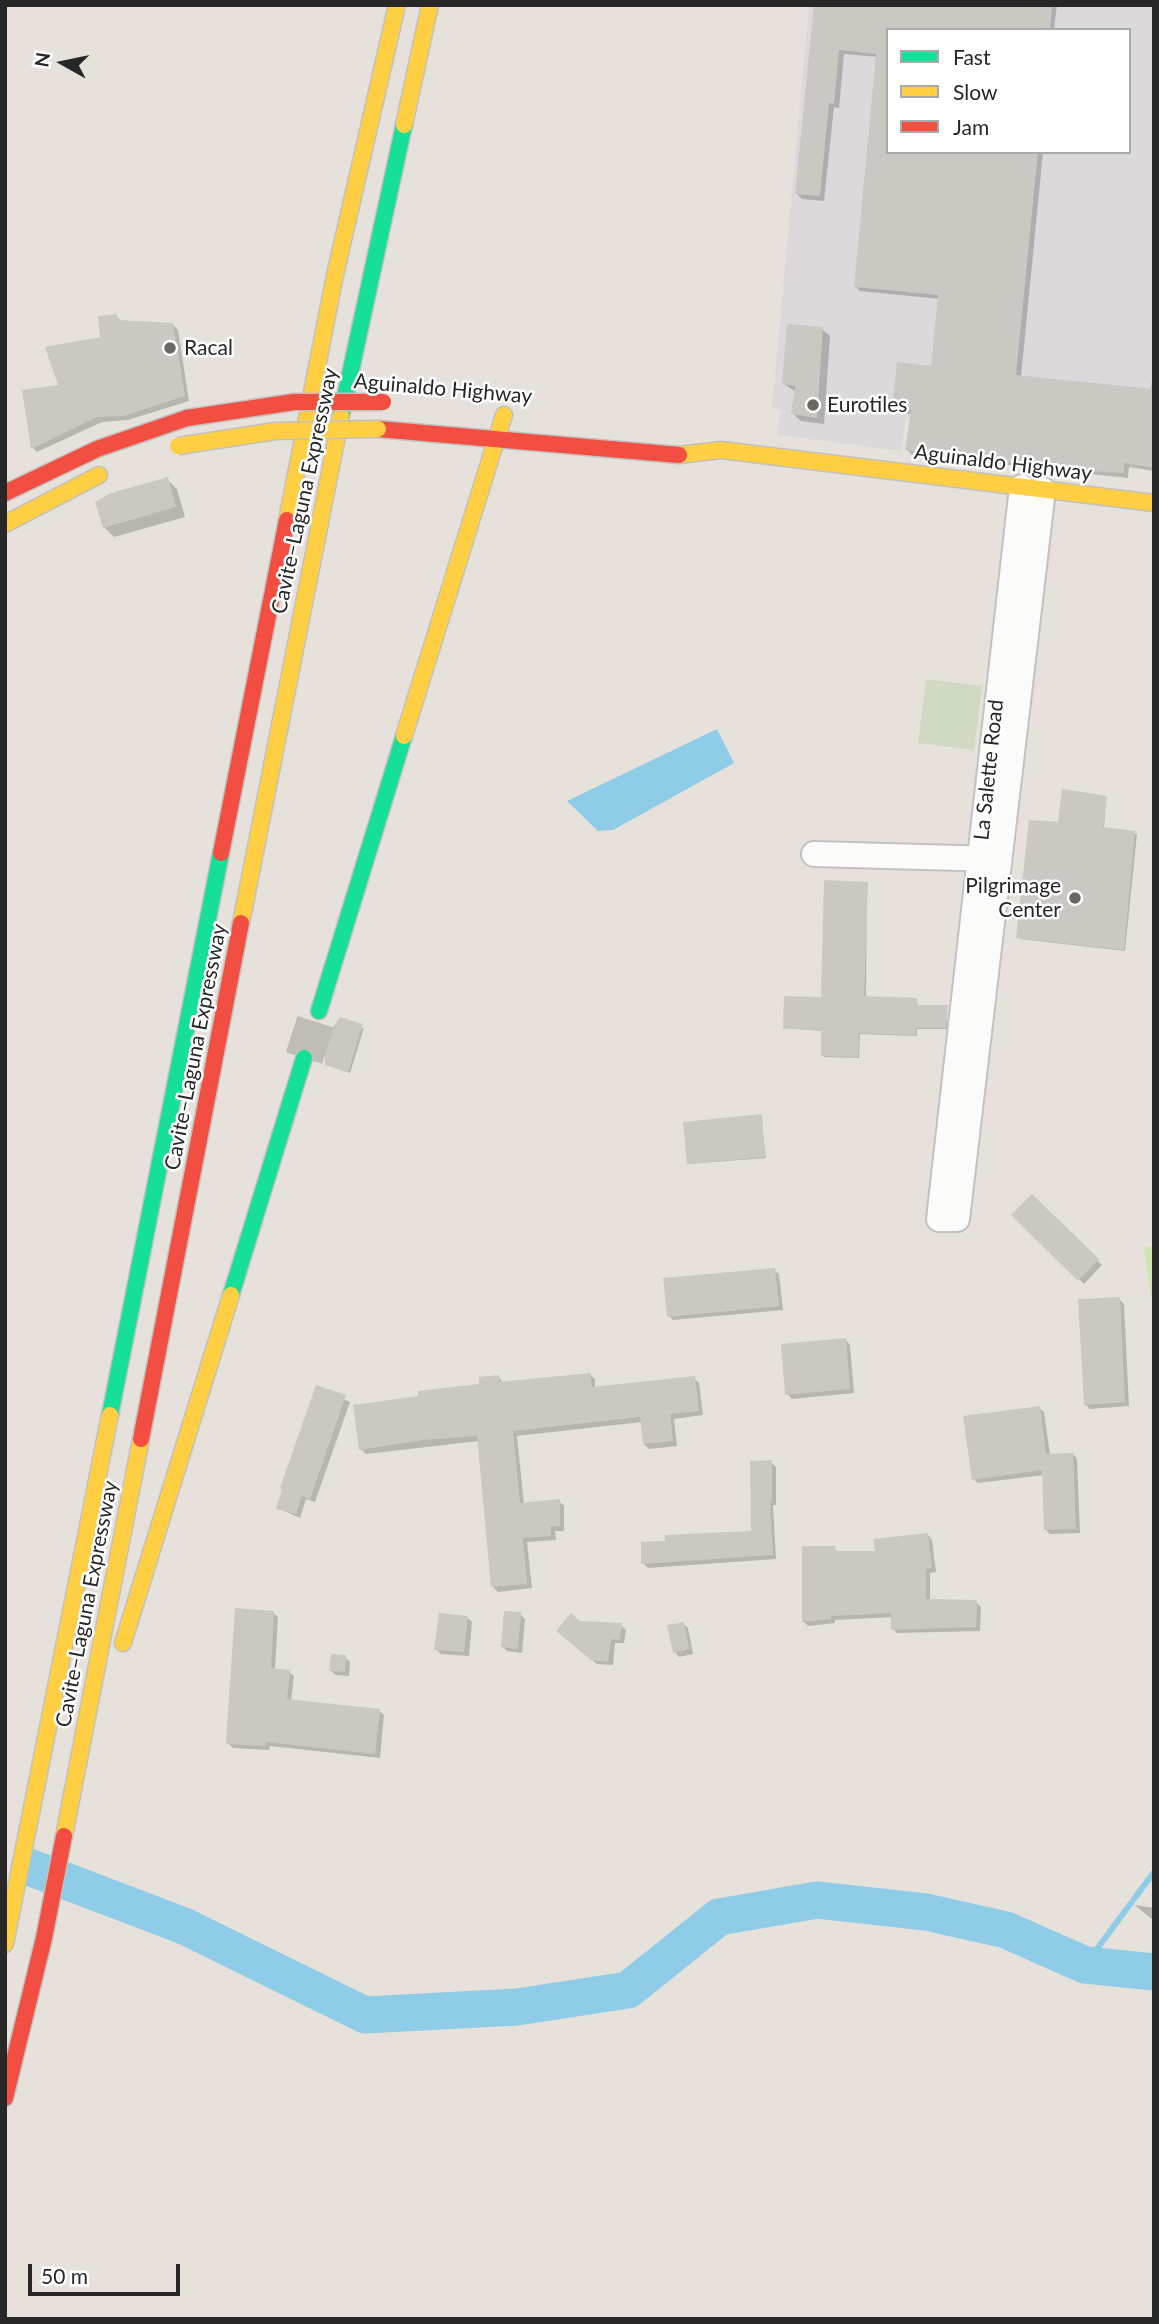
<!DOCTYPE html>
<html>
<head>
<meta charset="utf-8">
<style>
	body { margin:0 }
	#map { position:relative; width:1159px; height:2324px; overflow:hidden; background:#e6e2db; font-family:Lato,sans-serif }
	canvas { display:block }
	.frame { position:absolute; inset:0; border:7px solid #272727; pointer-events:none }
	.legend { position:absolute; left:886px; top:28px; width:245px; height:126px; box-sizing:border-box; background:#fff; border:2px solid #a9a9a9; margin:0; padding:9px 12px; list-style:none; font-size:21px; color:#272727 }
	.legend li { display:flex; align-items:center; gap:14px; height:35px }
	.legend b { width:35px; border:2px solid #a9a9a9 }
	.north { position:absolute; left:28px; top:28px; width:70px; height:70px; -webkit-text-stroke:5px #fff; paint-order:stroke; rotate:279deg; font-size:19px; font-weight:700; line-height:28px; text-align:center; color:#272727 }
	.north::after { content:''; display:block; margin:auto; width:24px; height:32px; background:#272727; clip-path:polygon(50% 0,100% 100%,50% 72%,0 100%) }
	.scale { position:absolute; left:28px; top:2264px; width:152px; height:32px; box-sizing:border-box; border:4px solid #272727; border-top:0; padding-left:9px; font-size:21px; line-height:24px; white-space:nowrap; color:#272727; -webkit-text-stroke:5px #fff; paint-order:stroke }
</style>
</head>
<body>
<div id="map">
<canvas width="1159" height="2324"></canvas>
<div class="frame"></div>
<ul class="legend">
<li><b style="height:9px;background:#16e098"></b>Fast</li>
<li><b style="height:9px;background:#ffcf43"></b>Slow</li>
<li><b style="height:9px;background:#f24e42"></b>Jam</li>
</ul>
<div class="north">N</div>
<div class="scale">50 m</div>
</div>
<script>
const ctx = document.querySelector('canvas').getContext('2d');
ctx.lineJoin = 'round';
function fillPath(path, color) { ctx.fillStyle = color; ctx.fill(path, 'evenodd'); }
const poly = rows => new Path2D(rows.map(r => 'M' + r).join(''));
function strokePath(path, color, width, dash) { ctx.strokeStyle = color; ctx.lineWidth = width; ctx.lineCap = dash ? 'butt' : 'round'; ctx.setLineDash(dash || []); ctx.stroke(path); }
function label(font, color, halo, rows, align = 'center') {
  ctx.font = font + ' Lato,sans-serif'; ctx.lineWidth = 5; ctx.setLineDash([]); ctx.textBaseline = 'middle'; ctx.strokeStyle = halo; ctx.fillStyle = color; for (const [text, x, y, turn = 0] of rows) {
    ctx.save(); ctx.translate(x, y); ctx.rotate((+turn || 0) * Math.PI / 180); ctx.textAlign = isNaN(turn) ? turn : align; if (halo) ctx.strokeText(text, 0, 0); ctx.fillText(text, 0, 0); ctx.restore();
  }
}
const industrial = poly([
	[809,5,1154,5,1154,414,906,419,901,451,778,435,780,410,772,408],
	[888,30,1129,30,1129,152,888,152]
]);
const cemetery = poly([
	[926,679,982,686,974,750,918,743]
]);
const pitch = poly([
	[1154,1246,1154,1298,1151,1298,1144,1248]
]);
const water = poly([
	[717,729,734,763,613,830,598,831,567,801]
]);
const shadow = poly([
	[816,5,1057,5,1054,30,888,30,888,152,1043,152,1021,377,1151,390,1154,362,1154,471,1129,467,1128,478,912,455,907,450,912,414,899,414,894,409,933,368,940,299,860,291,855,286,878,57,844,54,839,108,834,107,824,201,802,199,797,194],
	[116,316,121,321,173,325,178,330,189,401,128,420,102,422,37,452,33,448,60,386,102,338],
	[822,329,830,336,824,424,801,421,793,414,796,392,784,384],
	[167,479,177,489,185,517,114,537,104,527],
	[1106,798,1104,829,1137,834,1125,951,1020,939,1060,824],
	[867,883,866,998,916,999,918,1006,947,1007,947,1029,917,1029,917,1036,860,1034,859,1058,824,1057,823,1031,784,1028,822,999],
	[298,1018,303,1028,313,1034,364,1028,350,1073,329,1066,327,1052,315,1039,291,1041],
	[761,1116,766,1158,688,1164],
	[1032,1196,1102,1265,1084,1284,1013,1215],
	[774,1270,779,1274,783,1310,673,1320,669,1316],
	[1119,1299,1124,1304,1129,1406,1090,1409,1085,1404],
	[846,1340,850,1345,854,1393,792,1399,787,1394],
	[589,1374,595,1379,595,1389,694,1378,699,1383,703,1415,674,1419,677,1446,649,1449,644,1444,642,1422,517,1436,524,1504,559,1501,564,1506,564,1531,555,1531,556,1540,527,1542,532,1588,498,1592,493,1587,479,1441,366,1454,361,1449,498,1376,503,1383],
	[317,1387,350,1402,315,1502,306,1499,300,1518,278,1508],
	[1039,1408,1044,1412,1050,1455,1073,1454,1077,1459,1080,1533,1050,1534,1046,1530,1044,1475,978,1483,973,1479],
	[771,1462,776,1467,776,1505,773,1505,776,1559,648,1568,643,1563,753,1532],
	[928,1535,932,1540,936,1572,930,1573,930,1601,976,1602,981,1607,980,1631,897,1633,893,1629,893,1617,835,1620,835,1623,808,1626,803,1621,834,1548,839,1553,877,1552],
	[273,1613,278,1617,275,1670,289,1672,294,1676,291,1701,379,1711,384,1715,380,1758,270,1746,269,1750,233,1748,228,1743],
	[520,1614,525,1619,522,1653,507,1651,503,1647],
	[467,1617,472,1622,469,1656,441,1654,436,1649],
	[579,1622,621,1625,626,1630,624,1643,615,1643,613,1665,597,1664,562,1635],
	[683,1623,688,1628,693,1654,679,1657,675,1652],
	[345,1657,350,1662,349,1676,336,1675,331,1671],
	[1135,1905,1154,1908,1154,1921,1137,1907]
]);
const stream = poly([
	[1085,1965,1154,1872]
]);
const river = poly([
	[29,1867,184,1926,365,2015,517,2007,628,1990,719,1917,817,1900,926,1912,1006,1930,1085,1965,1154,1972]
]);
const building = poly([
	[814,5,1052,5,1050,30,888,30,888,152,1038,152,1016,375,1154,389,1154,468,1124,463,1124,473,1072,470,905,450,911,410,892,410,897,362,931,366,938,295,854,287,876,54,839,50,834,104,829,103,820,196,795,194],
	[117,314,118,320,173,323,185,396,123,416,97,417,31,449,22,390,58,385,45,347,100,337,98,316],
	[787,324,823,327,817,418,791,414,795,386,782,384],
	[168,477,176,507,103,528,95,502,111,493],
	[1062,789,1107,796,1103,827,1135,831,1124,950,1016,938,1029,820,1058,822],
	[824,880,868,882,864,996,917,998,917,1005,948,1005,946,1028,916,1028,916,1035,859,1033,858,1057,821,1056,821,1030,783,1029,784,996,821,997],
	[298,1015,303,1025,313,1032,323,1032,333,1027,340,1017,363,1024,348,1072,325,1065,325,1053,320,1044,311,1037,300,1037,289,1042],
	[762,1114,765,1157,687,1164,683,1122],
	[1032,1194,1099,1259,1078,1281,1011,1215],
	[775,1268,779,1306,667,1317,663,1278],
	[1120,1297,1125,1402,1084,1405,1078,1299],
	[846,1338,850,1389,785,1395,781,1344],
	[590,1373,592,1387,695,1376,699,1411,670,1414,673,1441,643,1444,640,1417,513,1431,520,1503,560,1499,560,1526,551,1526,551,1536,523,1538,527,1584,491,1587,477,1436,423,1440,359,1450,353,1405,418,1396,418,1391,479,1384,479,1377,499,1375,499,1382],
	[316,1385,346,1395,310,1499,302,1496,296,1514,276,1509,282,1489,280,1488],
	[1040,1406,1046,1454,1073,1453,1076,1529,1044,1530,1042,1470,972,1480,963,1416],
	[772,1460,772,1501,770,1501,773,1555,641,1564,641,1542,665,1541,665,1535,751,1531,750,1461],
	[928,1533,932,1568,926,1569,926,1599,977,1600,976,1627,891,1630,891,1613,831,1616,831,1619,802,1622,802,1546,835,1546,835,1551,875,1551,873,1539],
	[235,1608,274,1611,271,1668,290,1670,287,1699,380,1709,375,1754,266,1742,265,1746,226,1744],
	[504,1611,521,1612,518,1649,501,1647],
	[439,1613,468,1616,464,1652,434,1650],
	[571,1613,580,1621,622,1623,620,1640,611,1639,608,1662,591,1660,556,1631],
	[684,1622,689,1649,673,1653,667,1625],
	[331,1654,346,1655,345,1672,329,1671]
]);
const highwayTunnel = poly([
	[304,1058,319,1011]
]);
const street = poly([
	[1022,487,939,1219,957,1219,1043,490],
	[814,854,995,859]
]);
const fast = poly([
	[341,416,404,125],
	[319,1011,404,736],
	[231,1295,304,1058],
	[110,1415,221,853]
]);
const slow = poly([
	[404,125,430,5],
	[679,455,721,450,1154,503],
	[287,520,335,275,397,5],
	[5,524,99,475],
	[404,736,504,415],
	[241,923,341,416],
	[123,1643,231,1295],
	[64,1836,141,1439],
	[5,1944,110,1415]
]);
const jam = poly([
	[378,429,679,455],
	[5,493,97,449,187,418],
	[221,853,287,520],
	[141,1439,241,923],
	[5,2098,44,1938,64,1836]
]);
const slowBridge = poly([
	[178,446,276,431,378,429]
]);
const jamBridge = poly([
	[187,418,294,402,383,402]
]);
const markers = [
	[170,348,7,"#6a6866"],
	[813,405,7,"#6a6866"],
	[1075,898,7,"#6a6866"]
];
const poiNames = [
	["Racal",184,348],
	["Eurotiles",827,405],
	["Pilgrimage",1061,886,"right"],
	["Center",1061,910,"right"]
];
const streetNames = [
	["Aguinaldo Highway",443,389,5],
	["Aguinaldo Highway",1003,463,7],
	["Cavite–Laguna Expressway",305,491,-78],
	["La Salette Road",989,770,-84],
	["Cavite–Laguna Expressway",196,1047,-79],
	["Cavite–Laguna Expressway",87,1604,-79]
];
fillPath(industrial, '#dcd9da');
fillPath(cemetery, '#d0dac3');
fillPath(pitch, '#cfe6b1');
fillPath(water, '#8ecce8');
fillPath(shadow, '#0003');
strokePath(stream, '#8ecce8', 6);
strokePath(river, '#8ecce8', 37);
fillPath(building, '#cbc8c3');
strokePath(highwayTunnel, '#c0bdb7', 38, [38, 19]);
strokePath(street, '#c3c1c1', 28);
strokePath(fast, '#c3c1bf', 19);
strokePath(slow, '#c3c1bf', 19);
strokePath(jam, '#c3c1bf', 19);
strokePath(street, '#fbfbfa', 24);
strokePath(fast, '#16e098', 16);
strokePath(slow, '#ffcf43', 16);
strokePath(jam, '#f24e42', 16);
strokePath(slowBridge, '#c3c1bf', 19, []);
strokePath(jamBridge, '#c3c1bf', 19, []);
strokePath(slowBridge, '#ffcf43', 16);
strokePath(jamBridge, '#f24e42', 16);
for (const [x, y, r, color] of markers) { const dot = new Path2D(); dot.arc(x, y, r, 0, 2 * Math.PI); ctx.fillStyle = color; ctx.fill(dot); strokePath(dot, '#fff', 2.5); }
label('21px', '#272727', '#fff', poiNames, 'left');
label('21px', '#272727', '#fff', streetNames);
</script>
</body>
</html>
